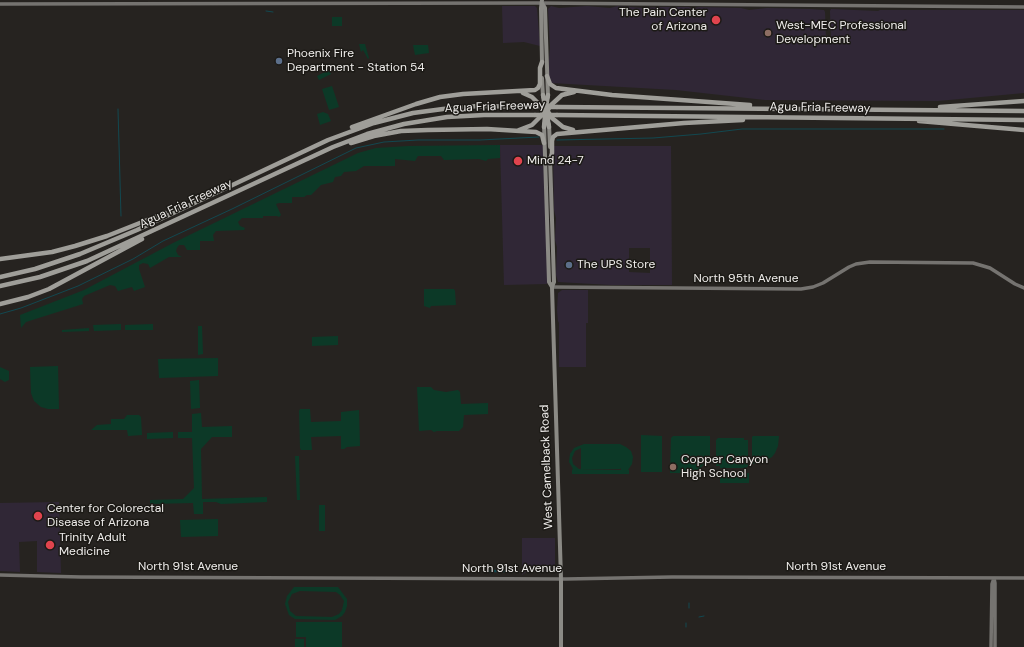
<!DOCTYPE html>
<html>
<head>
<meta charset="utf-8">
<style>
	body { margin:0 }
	canvas { display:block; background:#262320 }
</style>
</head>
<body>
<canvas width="1024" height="647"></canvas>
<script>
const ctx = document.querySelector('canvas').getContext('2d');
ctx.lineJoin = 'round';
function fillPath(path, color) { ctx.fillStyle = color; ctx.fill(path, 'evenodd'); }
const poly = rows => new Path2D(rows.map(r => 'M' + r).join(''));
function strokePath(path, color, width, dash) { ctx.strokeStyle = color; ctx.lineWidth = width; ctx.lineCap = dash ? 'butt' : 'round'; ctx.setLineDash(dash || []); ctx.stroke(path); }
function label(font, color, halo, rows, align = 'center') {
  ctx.font = font + ' "DM Sans",sans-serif'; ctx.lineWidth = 3; ctx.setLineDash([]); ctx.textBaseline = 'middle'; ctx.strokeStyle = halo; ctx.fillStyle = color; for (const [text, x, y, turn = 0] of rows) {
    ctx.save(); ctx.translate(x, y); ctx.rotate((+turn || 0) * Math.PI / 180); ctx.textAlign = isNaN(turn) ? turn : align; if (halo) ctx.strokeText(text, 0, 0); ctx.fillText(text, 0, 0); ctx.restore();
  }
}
const commercial = poly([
	[502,6,535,6,537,8,540,46,524,42,503,43],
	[551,6,559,8,587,6,610,8,618,6,643,8,662,7,689,7,692,9,699,7,741,8,749,10,767,8,810,9,824,10,825,12,826,39,829,45,831,41,830,11,831,9,878,11,880,10,1024,10,1024,93,938,101,765,100,676,90,551,83,549,80,549,59,550,48,548,9],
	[500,145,543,145,548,283,546,284,504,285],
	[553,146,671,146,672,285,611,285,558,282,556,275,557,247,555,240,556,218,554,210],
	[629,248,650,248,650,273,629,272],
	[562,290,588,290,588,323,586,323,586,367,559,367,559,323,558,321,557,310,558,293],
	[59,502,61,573,37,572,37,541,19,542,20,572,0,571,0,503],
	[522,538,555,538,555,571,552,572,526,572,522,575]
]);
const green = poly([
	[332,17,342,17,342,26,332,26],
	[359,44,365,44,369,58,368,59,363,50,361,52],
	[413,45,428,45,429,53,415,55],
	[329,70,331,74,319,80,317,76],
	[332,86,339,107,329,110,322,89],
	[323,112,328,114,331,121,320,125,317,114],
	[500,145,500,158,488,159,486,161,479,159,444,160,441,156,418,156,415,161,395,159,395,166,364,166,356,171,344,172,341,176,335,177,333,182,321,185,311,195,307,195,304,197,292,197,292,203,279,203,276,204,281,215,279,217,277,216,263,216,263,218,242,218,238,222,240,226,245,228,244,230,216,231,213,235,214,241,200,241,200,250,187,250,184,245,179,245,177,248,176,251,178,255,182,257,169,257,150,268,148,264,143,263,139,265,139,269,145,287,134,291,132,287,118,291,115,286,110,285,84,296,82,299,83,304,26,322,21,328,20,315,84,290,173,243,358,153,376,148,408,146],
	[424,289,454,289,455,291,456,305,431,306,430,308,424,306],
	[121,324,121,330,94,331,93,325],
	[153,324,153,330,125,330,125,325],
	[198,326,202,326,203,354,198,355],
	[89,328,89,331,62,332,62,330],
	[338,336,338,345,312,346,312,337],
	[218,358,218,376,159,378,158,359],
	[58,366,59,409,48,409,41,407,34,401,31,393,30,367],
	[0,367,9,371,9,380,5,382,0,379],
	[199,380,200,408,191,409,190,381],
	[417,387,431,387,434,390,446,392,458,390,460,392,461,404,488,403,488,414,464,415,463,427,459,431,437,431,434,432,431,430,419,431],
	[300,409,310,409,311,422,341,421,341,412,359,410,360,446,347,447,344,449,341,449,341,436,311,437,312,450,301,450,300,448,299,411],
	[201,413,202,427,232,426,232,437,212,437,201,449,202,499,267,497,267,502,221,504,216,502,203,502,203,514,194,514,193,503,150,504,150,500,183,499,194,488,192,438,178,438,178,432,192,432,192,414],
	[127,415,139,415,141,417,142,435,128,436,127,430,91,430,97,425,111,424,111,419,124,419],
	[173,432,173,438,147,439,147,433],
	[641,435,662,436,662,472,641,472],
	[673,436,710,436,710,459,695,473,670,473,671,438],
	[753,436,779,436,778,446,775,453,772,457,763,462,752,464,752,437],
	[718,438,744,438,744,440,748,440,748,466,746,468,720,468,720,466,716,466,716,440],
	[584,444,620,444,626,447,631,451,633,457,632,464,628,470,629,470,629,474,572,474,572,470,573,469,569,462,570,454,574,448],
	[581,448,581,469,620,469,621,468,621,470,579,469,573,464,572,458,575,451],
	[295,456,299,456,300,500,297,500],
	[720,473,749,473,749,483,720,483],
	[319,505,325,505,325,531,319,531],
	[218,519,218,536,181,537,180,520],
	[294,587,338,587,347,599,347,606,345,612,342,616,335,620,295,619,289,615,285,604,287,596],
	[300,591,336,592,340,595,344,601,342,610,339,614,332,617,296,616,290,611,288,602,292,594],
	[296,622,342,622,342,647,306,647,306,637,296,637],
	[295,639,304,639,304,647,295,647]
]);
const stream = poly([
	[266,11,273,12],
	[118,109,121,216],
	[557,140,653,138,701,134,742,129,944,129],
	[0,314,21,308,78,286,133,259,163,241,232,209,356,148,384,142,418,140,480,140,539,137],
	[689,608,689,603],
	[699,617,704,616],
	[686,627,686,623]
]);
const canal = poly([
	[486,571,514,571]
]);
const secondary = poly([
	[0,4,536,3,1024,7],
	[552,287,801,289,813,287,823,283,849,267,856,264,870,262,973,263,990,268,1015,284,1024,288],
	[0,575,81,577,566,579,672,577,1024,578],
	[994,578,995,583,995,647],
	[991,647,992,584,994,578]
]);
const primary = poly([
	[542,3,545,8,548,97],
	[542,63,541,8,542,0],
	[542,78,543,97],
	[544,124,549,282,552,287,561,579,561,647],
	[549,124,550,147],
	[550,158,554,282,552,287]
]);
const highway = poly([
	[547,76,550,84,556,88,612,95,750,105],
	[523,93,532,97,541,106,547,115,549,127],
	[543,95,545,107,552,118,563,127,573,130],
	[557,107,1024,111],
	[940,107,1024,101],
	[557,115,1024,120],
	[919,121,1024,130],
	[352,127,416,104,440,97,463,94,535,90,538,88,540,84,540,68,542,62],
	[544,127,545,116,550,106,562,95,574,92],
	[519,130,532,125,540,117,546,107,548,95],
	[351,143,374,136,401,131,428,130,487,129,536,132,542,135,544,143],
	[550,161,552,153,552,141,553,137,557,134,684,123,743,120],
	[0,259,52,252,75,246,107,236,165,213],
	[0,277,35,269,80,254,137,230,328,140,374,123,413,113,443,109,478,106,535,107],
	[0,286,40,277,87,261,333,147,367,134,404,124,447,117,484,115,535,115],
	[0,304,28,297,49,289,142,239]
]);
const highwayBridge = poly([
	[535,107,557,107],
	[535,115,557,115]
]);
const markers = [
	[716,20,5,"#e0444e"],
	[768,33,4,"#8d6e63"],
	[279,61,4,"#5c6f8a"],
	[518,161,5,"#e0444e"],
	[569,265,4,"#5c6f8a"],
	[673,467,4,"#8d6e63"],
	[38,516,5,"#e0444e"],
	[50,545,5,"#e0444e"]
];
const poiNames = [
	["The Pain Center",707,13,"right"],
	["of Arizona",707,27,"right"],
	["West-MEC Professional",776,26],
	["Development",776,40],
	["Phoenix Fire",287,54],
	["Department - Station 54",287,68],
	["Mind 24-7",527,161],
	["The UPS Store",577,265],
	["Copper Canyon",681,460],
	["High School",681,474],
	["Center for Colorectal",47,509],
	["Disease of Arizona",47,523],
	["Trinity Adult",59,538],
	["Medicine",59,552]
];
const streetNames = [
	["Agua Fria Freeway",495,107,-2],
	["Agua Fria Freeway",820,108,1],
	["Agua Fria Freeway",186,204,-25],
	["North 95th Avenue",746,279],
	["West Camelback Road",547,467,-92],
	["North 91st Avenue",188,567],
	["North 91st Avenue",836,567],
	["North 91st Avenue",512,569]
];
fillPath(commercial, '#302736');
fillPath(green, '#0c3927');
strokePath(stream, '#124850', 1);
strokePath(canal, '#124850', 2.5);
strokePath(secondary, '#757370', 3.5);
strokePath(primary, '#8b8a85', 4);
strokePath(highway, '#9f9e99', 4.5);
strokePath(highwayBridge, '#9f9e99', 4.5);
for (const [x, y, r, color] of markers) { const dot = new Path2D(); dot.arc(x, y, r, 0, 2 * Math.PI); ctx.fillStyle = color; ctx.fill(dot); strokePath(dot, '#1c1a16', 1.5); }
label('12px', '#efedeb', '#1c1a16', poiNames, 'left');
label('12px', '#efedeb', '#1c1a16', streetNames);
</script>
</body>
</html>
